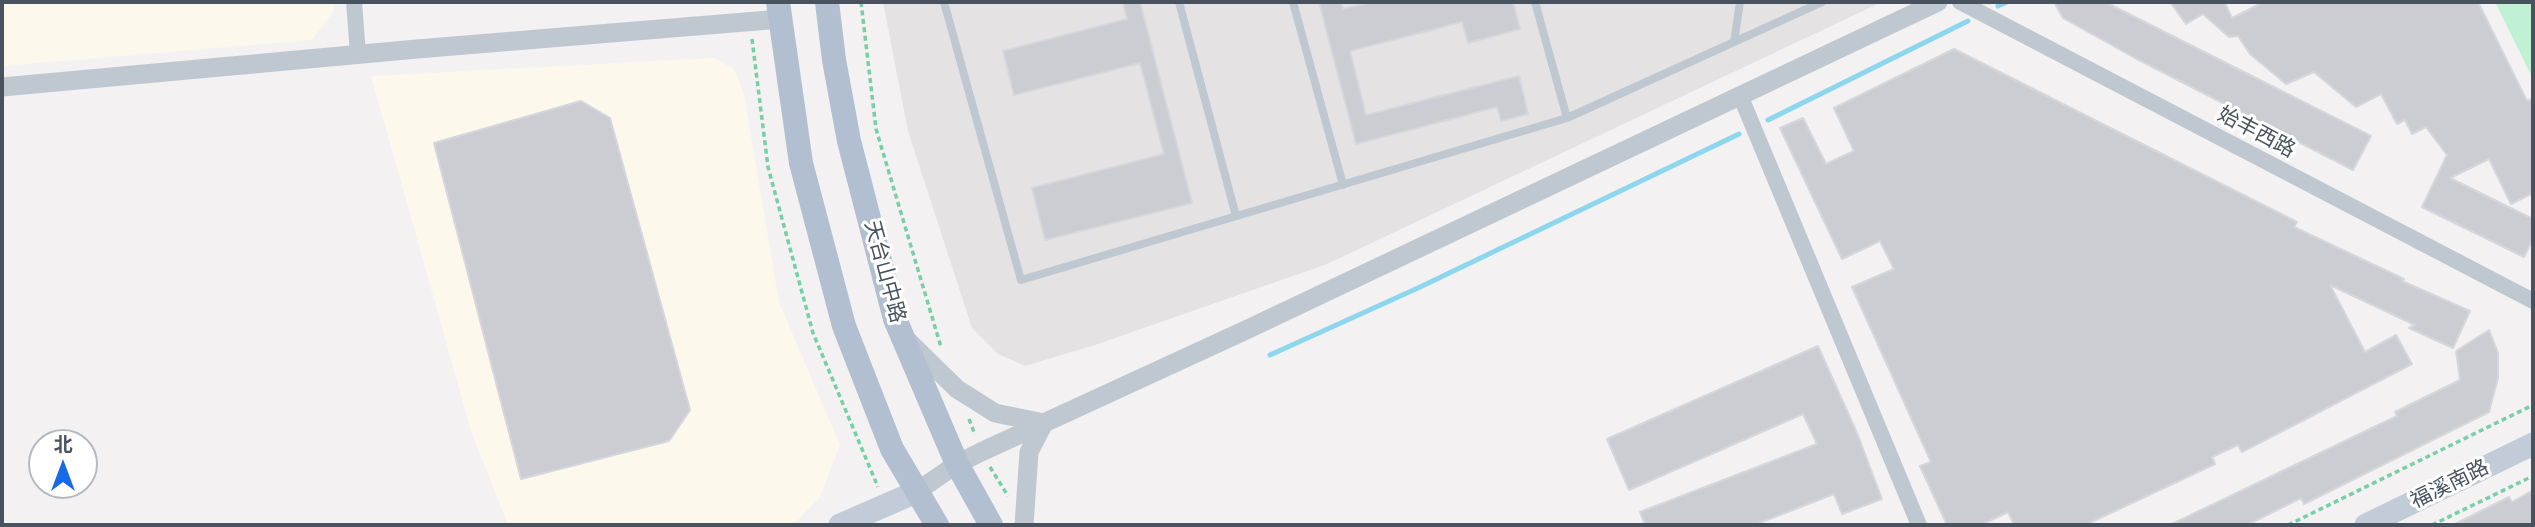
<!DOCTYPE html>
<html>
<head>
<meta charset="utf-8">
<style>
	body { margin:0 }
	#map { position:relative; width:2535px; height:527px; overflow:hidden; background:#f3f1f1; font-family:Signika,"Noto Sans SC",sans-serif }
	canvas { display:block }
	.frame { position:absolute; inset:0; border:4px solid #48535f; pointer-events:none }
	.north { position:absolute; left:28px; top:429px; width:70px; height:70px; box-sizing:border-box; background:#fff; border:2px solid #b6babf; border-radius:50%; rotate:0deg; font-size:19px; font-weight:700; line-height:28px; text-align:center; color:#48535f }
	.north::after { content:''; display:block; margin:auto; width:24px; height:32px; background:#166ae8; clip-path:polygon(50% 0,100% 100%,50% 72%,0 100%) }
</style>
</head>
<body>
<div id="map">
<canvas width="2535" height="527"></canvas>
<div class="frame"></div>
<div class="north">北</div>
</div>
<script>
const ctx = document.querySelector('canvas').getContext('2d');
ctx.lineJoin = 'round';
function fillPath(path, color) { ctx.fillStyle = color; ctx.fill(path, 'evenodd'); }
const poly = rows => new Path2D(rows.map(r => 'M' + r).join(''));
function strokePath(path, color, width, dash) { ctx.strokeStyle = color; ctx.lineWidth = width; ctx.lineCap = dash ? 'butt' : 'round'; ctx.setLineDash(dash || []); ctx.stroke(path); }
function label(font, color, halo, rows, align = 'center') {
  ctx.font = font + ' Signika,"Noto Sans SC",sans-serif'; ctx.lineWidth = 6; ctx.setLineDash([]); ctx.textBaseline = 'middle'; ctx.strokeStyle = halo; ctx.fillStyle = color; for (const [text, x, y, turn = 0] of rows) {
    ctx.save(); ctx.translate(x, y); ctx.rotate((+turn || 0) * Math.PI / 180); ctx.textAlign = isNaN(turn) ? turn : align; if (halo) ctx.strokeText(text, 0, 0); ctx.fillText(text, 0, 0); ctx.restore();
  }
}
const commercial = poly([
	[2,2,334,2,333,12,312,40,2,66],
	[714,58,734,69,744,94,779,302,840,445,820,497,795,523,789,525,508,525,472,434,371,76]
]);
const education = poly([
	[883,2,1882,2,1327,264,1098,344,1025,366,998,354,972,328,908,131]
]);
const green = poly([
	[2495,2,2533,2,2533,76,2532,77]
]);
const stream = poly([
	[1998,6,2007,2],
	[1768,120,1968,21],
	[1270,355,1418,288,1739,134]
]);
const building = poly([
	[1123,2,1140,2,1192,203,1045,240,1032,188,1164,154,1140,63,1014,95,1003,51,1127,19,1123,2],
	[1319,2,1341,2,1343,9,1373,2,1513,2,1520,29,1468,43,1462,22,1350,51,1366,115,1519,76,1528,114,1501,121,1497,107,1356,144,1319,2],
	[2054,2,2105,2,2371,136,2353,170,2135,58,2063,18,2054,2],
	[2170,2,2227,2,2225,3,2232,18,2264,2,2478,2,2527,101,2533,98,2533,193,2511,204,2489,159,2450,178,2533,219,2533,239,2524,257,2422,207,2447,155,2426,127,2412,134,2405,120,2397,124,2381,94,2356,107,2314,72,2286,84,2250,54,2238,36,2229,37,2203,14,2186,24,2170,2],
	[1954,49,2297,222,2294,227,2404,279,2402,281,2470,311,2453,348,2409,328,2415,325,2330,285,2365,352,2396,335,2412,364,2242,452,2238,445,2212,457,2215,464,2085,525,2014,525,2008,512,1981,525,1947,525,1920,466,1931,462,1852,287,1894,269,1880,241,1842,259,1780,128,1803,118,1826,164,1854,151,1834,108,1954,49],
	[581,101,610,118,690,410,669,441,521,479,434,143,581,101],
	[2489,330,2498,353,2498,378,2489,412,2304,504,2301,498,2247,525,2170,525,2397,416,2395,412,2460,380,2456,351,2489,330],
	[1818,346,1857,433,1882,499,1842,514,1834,494,1754,525,1645,525,1640,512,1817,444,1803,414,1629,490,1607,439,1818,346],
	[2533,490,2533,525,2453,525,2509,497,2512,502,2533,490]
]);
const path = poly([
	[861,2,876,129,941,347],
	[752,39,768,167,813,333,878,487],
	[969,419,975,435],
	[990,467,1008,496],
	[2288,525,2533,405],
	[2432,525,2533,476]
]);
const service = poly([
	[944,2,1021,280,1567,118,1822,2],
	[1179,2,1236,216],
	[1293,2,1343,185],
	[1535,2,1567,118],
	[1734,42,1740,2]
]);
const minor = poly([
	[354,2,358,54],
	[1960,2,2533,301],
	[1740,95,1919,525]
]);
const tertiary = poly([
	[2,87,417,49,781,19],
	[906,339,957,389,995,413,1044,423,1029,452,1024,525],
	[916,492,957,464,981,452,1246,330,1938,2]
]);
const secondary = poly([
	[840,525,916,492],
	[2366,525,2533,444]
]);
const primary = poly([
	[778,2,801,163,844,326,892,449,937,525],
	[827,2,834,60,849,141,895,319,957,464,991,525]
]);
const streetNames = [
	["始丰西路",2256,133,28],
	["天台山中路",884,272,75],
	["福溪南路",2450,485,-26]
];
fillPath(commercial, '#fdf8ec');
fillPath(education, '#e4e2e3');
fillPath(green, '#c0f1d4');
strokePath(stream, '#8cd6ee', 5);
fillPath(building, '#cbcdd3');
strokePath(building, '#d5d7dc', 2);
strokePath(path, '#77cfa7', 3.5, [5, 3.5]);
strokePath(service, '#bfc8d0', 8);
strokePath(minor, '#bfc8d0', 16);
strokePath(tertiary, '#bfc8d0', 19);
strokePath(secondary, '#c2cbd8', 23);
strokePath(primary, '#b1bfd0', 24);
label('21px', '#48535f', '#fff', streetNames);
</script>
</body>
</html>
